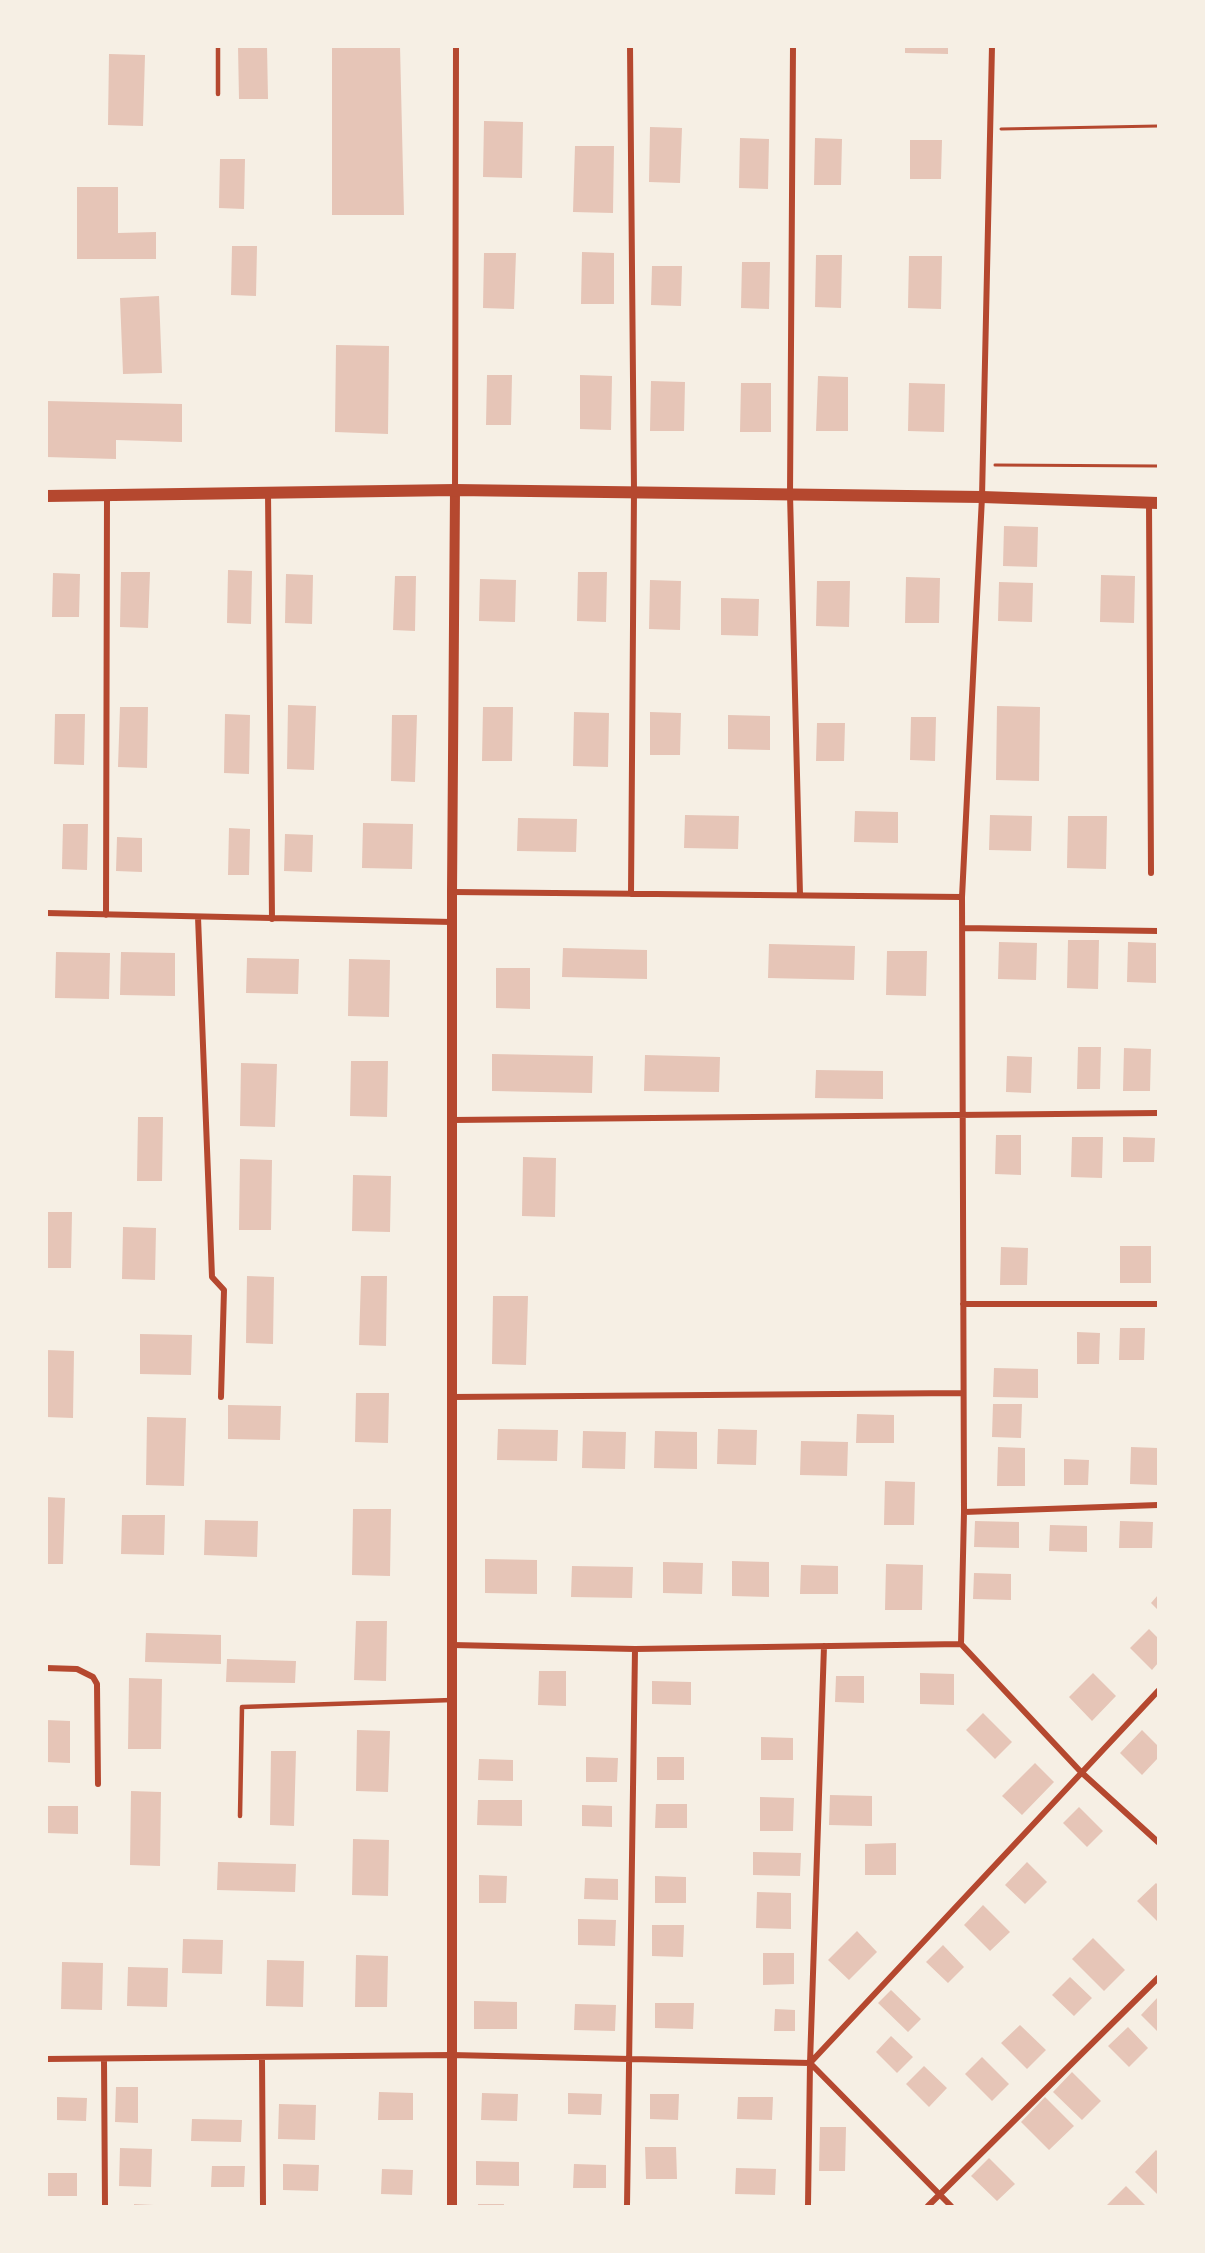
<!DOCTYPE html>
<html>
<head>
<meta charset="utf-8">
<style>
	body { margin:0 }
	#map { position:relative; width:1205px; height:2253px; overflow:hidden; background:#f6efe4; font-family:"Nunito Sans",sans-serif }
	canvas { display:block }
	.frame { position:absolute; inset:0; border:48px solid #f6efe4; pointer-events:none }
</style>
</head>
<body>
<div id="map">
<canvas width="1205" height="2253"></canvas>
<div class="frame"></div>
</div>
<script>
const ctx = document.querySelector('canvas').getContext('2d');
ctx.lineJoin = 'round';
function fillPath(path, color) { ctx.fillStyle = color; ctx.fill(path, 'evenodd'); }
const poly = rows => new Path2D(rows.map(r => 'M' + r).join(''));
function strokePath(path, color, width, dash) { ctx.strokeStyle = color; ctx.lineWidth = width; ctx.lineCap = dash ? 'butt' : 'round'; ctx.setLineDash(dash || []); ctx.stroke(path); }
const building = poly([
	[238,46,267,46,268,99,239,99],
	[332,46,400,46,404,215,332,215],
	[905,46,948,46,948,54,905,53],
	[109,54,145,55,143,126,108,125],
	[484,121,523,122,522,178,483,177],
	[650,127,682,128,680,183,649,182],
	[740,138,769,139,768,189,739,188],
	[815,138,842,139,841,185,814,185],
	[910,140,942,140,941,179,910,179],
	[575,146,614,146,613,213,573,212],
	[220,159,245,159,244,209,219,208],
	[77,187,118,187,118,233,156,232,156,259,77,259],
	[232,246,257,246,256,296,231,295],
	[582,252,614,253,614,304,581,304],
	[484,253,516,253,514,309,483,308],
	[816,255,842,255,841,308,815,307],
	[909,256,942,256,941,309,908,308],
	[742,262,770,262,769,309,741,308],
	[652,266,682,266,681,306,651,305],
	[159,296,162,373,123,374,120,298],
	[336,345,389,346,388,434,335,432],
	[487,375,512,375,511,425,486,425],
	[580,375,612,376,611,430,580,429],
	[818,376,848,377,848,431,816,431],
	[651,381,685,382,684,431,650,431],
	[741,383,771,383,771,432,740,432],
	[909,383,945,384,944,432,908,431],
	[46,401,182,404,182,442,116,440,116,459,46,457],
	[1004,526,1038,527,1037,567,1003,566],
	[228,570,252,571,251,624,227,623],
	[121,572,150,572,148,628,120,627],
	[578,572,607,572,606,622,577,621],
	[53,573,80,574,79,617,52,617],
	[286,574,313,575,312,624,285,623],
	[1101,575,1135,576,1134,623,1100,622],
	[395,576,416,576,415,631,393,630],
	[906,577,940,578,939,623,905,623],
	[480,579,516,580,515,622,479,621],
	[650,580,681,581,680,630,649,629],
	[817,581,850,581,849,627,816,626],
	[999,582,1033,583,1032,622,998,621],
	[721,598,759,599,758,636,721,635],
	[288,705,316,706,314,770,287,769],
	[997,706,1040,707,1039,781,996,780],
	[120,707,148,707,147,768,118,767],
	[483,707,513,707,512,761,482,761],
	[574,712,609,713,608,767,573,766],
	[650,712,681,713,680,755,650,755],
	[55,714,85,714,84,765,54,764],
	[225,714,250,715,249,774,224,773],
	[392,715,417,715,415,782,391,781],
	[728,715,770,716,770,750,728,749],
	[911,717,936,717,935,761,910,760],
	[817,723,845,723,844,761,816,761],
	[855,811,898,812,898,843,854,842],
	[685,815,739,816,738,849,684,848],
	[990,815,1032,816,1031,851,989,850],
	[1068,816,1107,816,1106,869,1067,868],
	[518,818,577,819,576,852,517,851],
	[363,823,413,824,412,869,362,868],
	[63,824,88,824,87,870,62,869],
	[229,828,250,829,249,875,228,875],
	[285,834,313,835,312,872,284,871],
	[117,837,142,838,142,872,116,871],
	[1068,940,1099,940,1098,989,1067,988],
	[999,942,1037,943,1036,980,998,979],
	[1128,942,1156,943,1156,983,1127,982],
	[769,944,855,946,854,980,768,978],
	[563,948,647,950,647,979,562,977],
	[887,951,927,951,926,996,886,995],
	[56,952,110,953,109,999,55,998],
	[121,952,175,953,175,996,120,995],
	[247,958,299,959,298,994,246,993],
	[349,959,390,960,389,1017,348,1016],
	[496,968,530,968,530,1009,496,1008],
	[1078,1047,1101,1047,1100,1089,1077,1089],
	[1124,1048,1151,1049,1150,1091,1123,1091],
	[492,1054,593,1056,592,1093,492,1091],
	[645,1055,720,1057,719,1092,644,1091],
	[1007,1056,1032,1057,1031,1093,1006,1092],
	[351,1061,388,1061,387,1117,350,1116],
	[241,1063,277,1064,275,1127,240,1126],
	[816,1070,883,1071,883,1099,815,1098],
	[138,1117,163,1117,162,1181,137,1181],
	[996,1135,1021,1135,1021,1175,995,1174],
	[1072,1137,1103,1137,1102,1178,1071,1177],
	[1123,1137,1155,1138,1154,1162,1123,1162],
	[523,1157,556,1158,555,1217,522,1216],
	[240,1159,272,1160,271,1230,239,1230],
	[353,1175,391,1176,390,1232,352,1231],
	[46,1212,72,1212,71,1268,46,1268],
	[123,1227,156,1228,155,1280,122,1279],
	[1120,1246,1151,1246,1151,1283,1120,1283],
	[1001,1247,1028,1248,1027,1285,1000,1285],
	[247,1276,274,1277,273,1344,246,1343],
	[361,1276,387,1276,386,1346,359,1345],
	[493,1296,528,1296,526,1365,492,1364],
	[1120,1328,1145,1328,1144,1360,1119,1360],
	[1077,1332,1100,1333,1099,1364,1077,1364],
	[140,1334,192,1335,191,1375,140,1374],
	[46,1350,74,1351,73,1418,46,1417],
	[994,1368,1038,1369,1038,1398,993,1397],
	[356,1393,389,1393,388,1443,355,1442],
	[993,1404,1022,1404,1021,1438,992,1437],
	[228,1405,281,1406,280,1440,228,1439],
	[857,1414,894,1415,894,1443,856,1443],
	[147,1417,186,1418,184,1486,146,1485],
	[498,1429,558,1430,557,1461,497,1460],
	[718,1429,757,1430,756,1465,717,1464],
	[583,1431,626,1432,625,1469,582,1468],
	[655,1431,697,1432,697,1469,654,1468],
	[801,1441,848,1442,847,1476,800,1475],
	[998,1447,1025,1448,1025,1486,997,1486],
	[1131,1447,1158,1448,1157,1485,1130,1484],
	[1064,1459,1089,1460,1088,1485,1064,1485],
	[885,1481,915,1482,914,1525,884,1525],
	[46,1497,65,1498,63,1564,46,1564],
	[353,1509,391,1509,390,1576,352,1575],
	[122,1515,165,1515,164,1555,121,1554],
	[205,1520,258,1521,257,1557,204,1555],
	[975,1521,1019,1522,1019,1548,974,1547],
	[1120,1521,1153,1522,1152,1548,1119,1548],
	[1050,1525,1087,1526,1087,1552,1049,1551],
	[485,1559,537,1560,537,1594,485,1593],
	[732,1561,769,1562,769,1597,732,1596],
	[663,1562,703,1563,702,1594,663,1593],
	[886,1564,923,1565,922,1610,885,1610],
	[801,1565,838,1566,838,1594,800,1594],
	[572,1566,633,1567,632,1598,571,1597],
	[974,1573,1011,1574,1011,1600,973,1599],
	[1158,1595,1158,1610,1151,1603],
	[356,1621,387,1621,386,1681,354,1680],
	[1149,1629,1158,1638,1158,1663,1152,1670,1130,1648],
	[146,1633,221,1635,221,1664,145,1662],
	[227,1659,296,1661,295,1683,226,1682],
	[539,1671,566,1671,566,1706,538,1705],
	[920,1673,954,1674,954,1705,920,1704],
	[1093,1673,1116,1696,1092,1721,1069,1697],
	[836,1676,864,1676,864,1703,835,1702],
	[129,1678,162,1679,161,1749,128,1749],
	[652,1681,691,1682,691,1705,652,1704],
	[983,1713,1012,1742,995,1759,966,1730],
	[46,1720,70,1721,70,1763,46,1762],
	[357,1730,390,1731,388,1792,356,1791],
	[1142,1730,1158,1746,1158,1758,1142,1775,1120,1753],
	[761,1737,793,1738,793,1760,761,1760],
	[271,1751,296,1751,294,1826,270,1825],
	[586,1757,618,1758,617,1782,586,1782],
	[657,1757,684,1757,684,1780,657,1780],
	[479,1759,513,1760,513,1781,478,1780],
	[1035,1763,1054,1782,1022,1815,1002,1796],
	[131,1791,161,1792,160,1866,130,1865],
	[830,1795,872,1796,872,1826,829,1825],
	[760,1797,794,1798,793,1831,760,1831],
	[478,1800,522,1800,522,1826,477,1825],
	[656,1804,687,1804,687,1828,655,1828],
	[582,1805,612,1806,612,1827,582,1826],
	[46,1806,78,1806,78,1834,46,1833],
	[1079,1807,1103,1831,1087,1847,1063,1823],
	[353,1839,389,1840,388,1896,352,1895],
	[896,1843,896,1875,865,1875,865,1844],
	[753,1852,801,1853,800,1876,753,1875],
	[218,1862,296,1864,295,1892,217,1890],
	[1027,1862,1047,1882,1025,1904,1005,1885],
	[479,1875,507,1876,506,1903,479,1903],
	[655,1876,686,1877,686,1903,655,1903],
	[585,1878,618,1879,618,1900,584,1899],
	[1156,1883,1158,1885,1158,1922,1137,1901],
	[757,1892,791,1893,791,1929,756,1928],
	[983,1905,1010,1932,990,1951,964,1925],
	[578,1919,616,1920,615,1946,578,1945],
	[652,1925,684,1925,683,1957,652,1956],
	[857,1931,877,1952,849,1980,828,1960],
	[1093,1938,1125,1970,1104,1991,1072,1959],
	[183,1939,223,1940,222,1974,182,1973],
	[943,1945,964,1967,948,1983,926,1962],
	[763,1953,794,1953,794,1984,763,1985],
	[356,1955,388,1956,387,2007,355,2007],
	[267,1960,304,1961,303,2007,266,2006],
	[62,1962,103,1963,102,2010,61,2009],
	[128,1967,168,1968,167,2007,127,2006],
	[1070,1977,1092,1998,1074,2016,1052,1995],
	[891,1990,921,2019,908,2032,878,2003],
	[1158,1997,1158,2032,1141,2015],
	[474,2001,517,2002,517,2029,474,2029],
	[655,2003,694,2003,693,2029,655,2028],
	[575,2004,616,2005,615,2031,574,2030],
	[775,2009,795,2010,795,2031,774,2031],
	[1020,2025,1046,2050,1027,2069,1001,2043],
	[1128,2027,1148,2048,1129,2067,1108,2046],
	[891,2036,913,2057,897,2073,876,2052],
	[982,2057,1009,2084,992,2101,965,2074],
	[924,2066,947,2088,929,2107,906,2084],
	[1072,2072,1101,2101,1082,2120,1053,2092],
	[116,2087,138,2087,138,2123,115,2122],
	[379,2092,413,2093,413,2120,378,2120],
	[482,2093,518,2094,517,2121,481,2120],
	[568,2093,602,2094,601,2115,568,2114],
	[650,2094,679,2094,678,2120,650,2119],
	[57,2097,87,2098,86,2121,57,2120],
	[738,2097,773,2097,772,2120,737,2119],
	[1045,2097,1074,2126,1049,2150,1021,2122],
	[279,2104,316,2105,315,2140,278,2139],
	[192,2119,242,2120,241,2142,191,2141],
	[820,2127,846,2127,845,2171,819,2171],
	[645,2147,676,2147,677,2179,646,2179],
	[120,2148,152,2149,151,2187,119,2186],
	[1156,2150,1158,2152,1158,2195,1135,2172],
	[989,2158,1015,2184,997,2201,971,2176],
	[476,2161,519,2162,519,2186,476,2185],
	[283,2164,319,2165,318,2191,283,2190],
	[574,2164,606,2165,606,2188,573,2188],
	[212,2166,245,2166,244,2187,211,2187],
	[736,2168,776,2169,775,2195,735,2194],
	[382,2169,413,2170,412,2195,381,2194],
	[48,2173,77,2173,77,2196,47,2196],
	[1126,2186,1146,2206,1106,2206],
	[134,2204,154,2205,154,2206,134,2206],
	[478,2204,504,2204,504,2206,478,2206]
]);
const path = poly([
	[1001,129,1158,126],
	[995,465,1158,466]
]);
const service = poly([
	[218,94,218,46],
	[240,1816,242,1707,452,1700]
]);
const minor = poly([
	[630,46,634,491,631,894],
	[793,46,790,494,800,895],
	[992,46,982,497,962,897,964,1512,961,1644,1081,1772,1158,1842],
	[455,490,456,46],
	[268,492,272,919],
	[1149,503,1151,873],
	[452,892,962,897],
	[46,913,452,922],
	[106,915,107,494],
	[198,917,212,1277,224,1290,221,1397],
	[963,928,1158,931],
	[452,1120,1158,1113],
	[963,1304,1158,1304],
	[452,1397,963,1393],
	[964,1512,1158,1505],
	[452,1645,635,1649,961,1644],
	[46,1668,77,1669,93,1677,97,1684,98,1784],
	[262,2057,263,2206],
	[46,2059,451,2055,810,2063,951,2206],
	[104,2059,105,2206],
	[810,2063,1158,1691],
	[627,2206,635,1649],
	[808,2206,810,2063,824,1646],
	[928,2206,1158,1978]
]);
const tertiary = poly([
	[452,2206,452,892,455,490]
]);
const secondary = poly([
	[46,496,455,490,982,497,1158,503]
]);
fillPath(building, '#e6c5b7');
strokePath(path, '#b5482f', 3);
strokePath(service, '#b5482f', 4.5);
strokePath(minor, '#b5482f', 6);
strokePath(tertiary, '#b5482f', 10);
strokePath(secondary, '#b5482f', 12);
</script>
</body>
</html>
